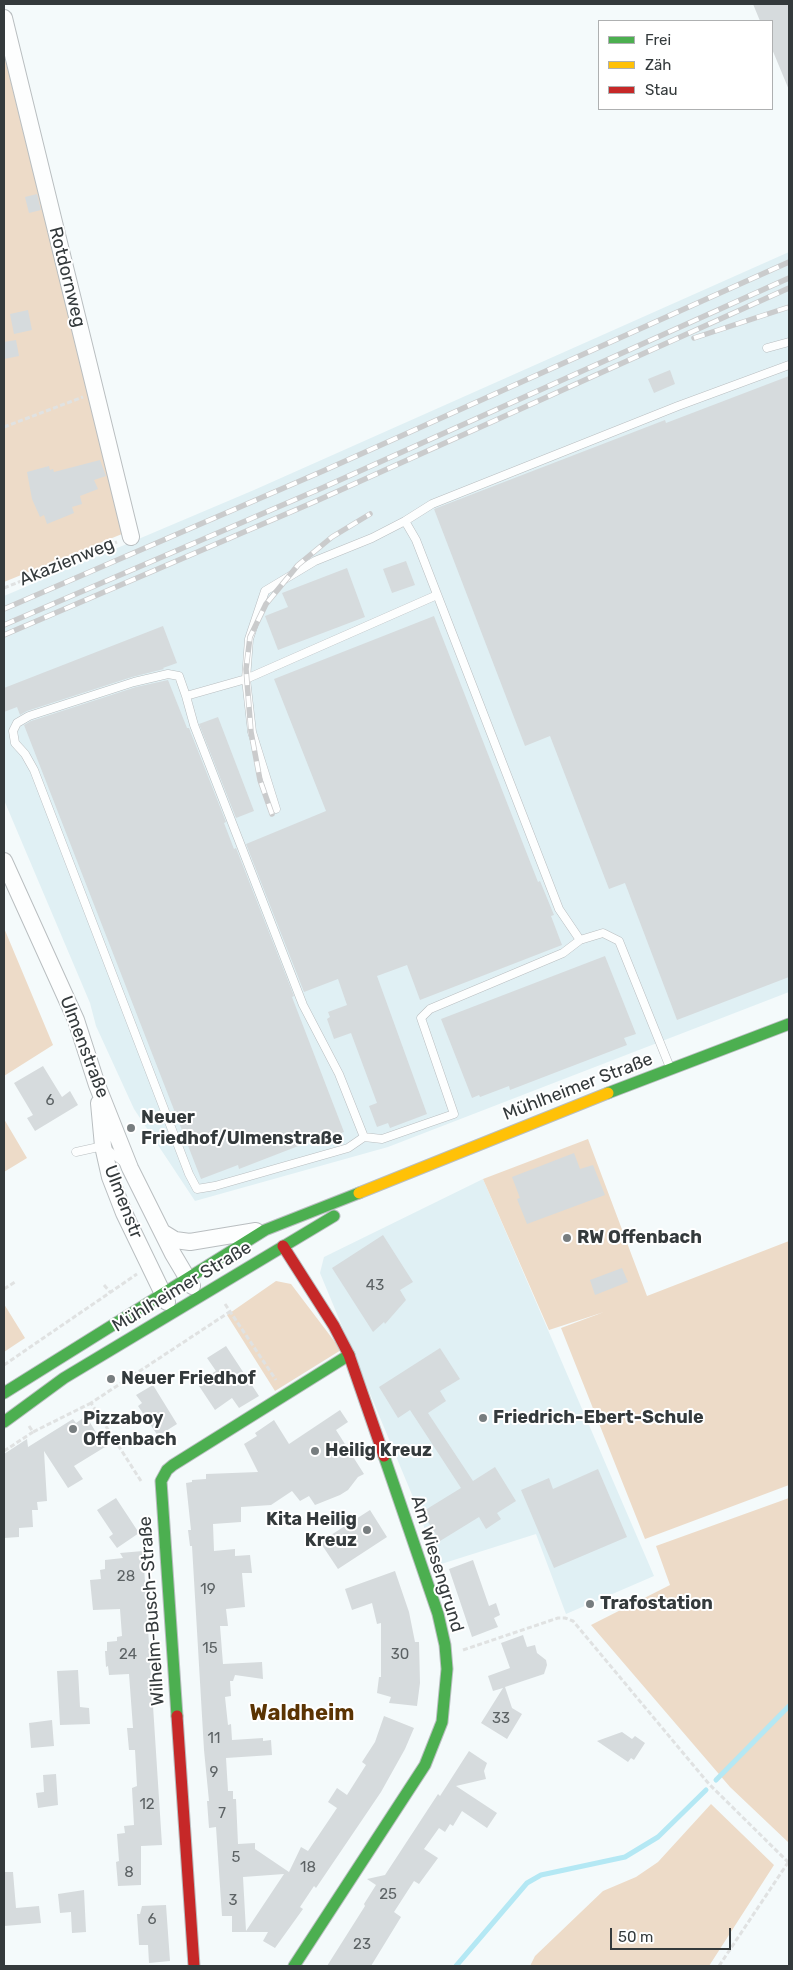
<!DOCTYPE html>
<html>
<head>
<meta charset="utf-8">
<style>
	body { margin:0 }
	#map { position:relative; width:793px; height:1970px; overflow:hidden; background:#f4fafb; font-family:Rubik,sans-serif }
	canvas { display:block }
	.frame { position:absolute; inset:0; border:5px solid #343a3c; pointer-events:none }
	.legend { position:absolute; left:598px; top:20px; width:175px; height:90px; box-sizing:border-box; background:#fff; border:1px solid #aeb0b1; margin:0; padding:6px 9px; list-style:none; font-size:15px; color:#343a3c }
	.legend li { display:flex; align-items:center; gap:10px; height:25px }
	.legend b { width:25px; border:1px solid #aeb0b1 }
	.scale { position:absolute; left:610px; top:1928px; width:121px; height:22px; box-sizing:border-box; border:2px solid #343a3c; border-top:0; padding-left:6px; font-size:15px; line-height:18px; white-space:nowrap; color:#343a3c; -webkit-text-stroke:4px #fff; paint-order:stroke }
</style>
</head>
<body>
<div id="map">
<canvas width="793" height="1970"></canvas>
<div class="frame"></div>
<ul class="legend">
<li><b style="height:6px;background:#4caf50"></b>Frei</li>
<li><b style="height:6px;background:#ffc107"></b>Zäh</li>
<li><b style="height:6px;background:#c62828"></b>Stau</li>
</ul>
<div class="scale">50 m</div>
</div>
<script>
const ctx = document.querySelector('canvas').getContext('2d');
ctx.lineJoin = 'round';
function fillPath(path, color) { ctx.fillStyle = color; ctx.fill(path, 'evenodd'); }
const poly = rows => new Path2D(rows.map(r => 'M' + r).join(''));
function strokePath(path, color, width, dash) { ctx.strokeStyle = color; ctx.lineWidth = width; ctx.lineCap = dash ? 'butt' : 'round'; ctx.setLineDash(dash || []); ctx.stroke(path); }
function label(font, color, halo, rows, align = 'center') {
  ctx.font = font + ' Rubik,sans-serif'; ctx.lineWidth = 4; ctx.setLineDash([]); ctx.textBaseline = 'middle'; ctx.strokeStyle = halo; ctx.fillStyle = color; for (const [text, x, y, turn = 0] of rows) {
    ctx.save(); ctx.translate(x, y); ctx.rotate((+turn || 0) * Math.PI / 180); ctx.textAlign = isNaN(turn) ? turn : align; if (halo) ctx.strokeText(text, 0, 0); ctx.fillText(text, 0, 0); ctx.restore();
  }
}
const built = poly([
	[789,252,789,992,388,1147,195,1201,134,1109,96,1026,90,1003,4,800,4,596,254,490],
	[483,1179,654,1576,566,1614,536,1534,438,1565,415,1502,320,1273,324,1257]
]);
const green = poly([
	[4,54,122,534,4,582],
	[4,928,53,1045,4,1076],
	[4,1119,27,1158,4,1172],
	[588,1139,647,1296,789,1241,789,1485,645,1539,561,1328,604,1312,549,1330,483,1179],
	[276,1281,291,1284,341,1350,275,1391,227,1315],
	[4,1304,25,1338,4,1352],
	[789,1498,789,1843,730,1787,591,1625,670,1585,656,1546],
	[711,1804,774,1865,709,1966,530,1966,535,1956,603,1891,636,1877,658,1862]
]);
const stream = poly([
	[716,1780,789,1706],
	[456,1966,527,1883,541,1875,625,1857,658,1837,706,1790]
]);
const building = poly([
	[753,4,789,4,789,90,772,49,772,21,760,21],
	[37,194,41,210,29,213,25,197],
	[28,310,32,330,14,334,10,314],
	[16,340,19,356,4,359,4,342],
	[670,370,675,384,654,393,648,379],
	[789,376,789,977,677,1020,625,883,609,889,550,736,525,746,434,509,665,420,666,423],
	[100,460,106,476,94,480,98,489,80,496,82,504,72,507,74,513,47,524,44,515,40,517,32,499,27,472,49,466,50,470,53,469,54,472],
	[406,561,415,585,392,593,383,569],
	[347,568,365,617,278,650,265,616,288,607,282,593],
	[434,616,538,882,540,881,554,915,551,916,562,945,420,1000,407,965,377,976,427,1114,390,1128,388,1123,377,1127,369,1106,377,1103,351,1033,334,1039,327,1019,330,1017,328,1012,347,1005,338,979,304,992,246,844,326,811,274,679],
	[163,626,177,663,163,668,164,669,132,677,27,711,20,715,17,707,4,712,4,688],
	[168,680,187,728,189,728,226,822,224,823,234,849,236,848,294,996,292,997,344,1132,320,1141,319,1138,239,1169,238,1165,201,1179,24,725,31,721,136,687],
	[218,717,254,811,236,818,199,724],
	[605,956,636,1034,624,1038,627,1045,510,1090,509,1086,480,1097,479,1095,472,1098,441,1019],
	[43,1066,62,1097,70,1091,78,1105,35,1131,27,1118,33,1115,14,1083],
	[574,1153,580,1169,593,1165,605,1195,527,1224,517,1199,520,1198,512,1177],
	[383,1235,413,1282,400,1290,406,1300,385,1324,384,1322,373,1332,332,1268],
	[622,1268,628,1282,595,1295,590,1280],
	[226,1346,259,1396,239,1408,232,1398,215,1410,197,1383,216,1371,207,1358],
	[440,1348,460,1379,440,1391,446,1401,428,1413,473,1481,495,1467,516,1501,497,1513,501,1519,486,1529,479,1517,440,1541,422,1512,461,1488,410,1410,398,1418,379,1387],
	[153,1385,177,1424,158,1436,138,1406,142,1403,136,1395],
	[340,1410,348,1422,336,1430,364,1474,358,1477,348,1490,340,1495,315,1505,309,1496,300,1501,292,1491,271,1505,241,1507,241,1522,213,1524,214,1551,235,1549,235,1556,250,1555,252,1573,242,1573,245,1607,226,1609,228,1626,220,1626,223,1664,262,1662,263,1679,235,1675,233,1681,230,1681,231,1696,225,1697,228,1725,231,1724,232,1740,263,1738,263,1741,271,1740,272,1755,226,1758,228,1791,233,1791,233,1799,236,1799,238,1844,255,1843,255,1849,289,1872,301,1847,308,1851,337,1808,328,1802,337,1788,347,1795,366,1765,362,1762,375,1742,384,1716,414,1728,405,1749,381,1792,316,1888,314,1886,300,1907,303,1909,275,1948,263,1941,268,1932,232,1932,232,1916,222,1916,216,1827,209,1828,207,1801,209,1801,204,1750,192,1546,190,1546,188,1530,191,1530,186,1483,192,1482,192,1480,206,1479,206,1474,258,1472,244,1444,257,1436,255,1433,274,1420,289,1444],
	[284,1874,246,1931,243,1877],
	[86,1416,105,1447,74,1466,83,1479,68,1488,44,1451,47,1501,37,1502,38,1510,32,1510,33,1527,19,1528,19,1537,4,1538,4,1454,27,1439,28,1447,73,1419,76,1423],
	[598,1469,627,1537,554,1568,521,1490,549,1478,553,1489],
	[116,1498,139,1533,117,1548,109,1537,113,1534,97,1510],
	[370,1510,387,1537,338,1569,320,1542],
	[143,1551,162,1845,141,1846,141,1885,118,1886,116,1862,119,1861,117,1834,125,1833,124,1826,134,1825,132,1788,137,1786,135,1750,129,1750,127,1728,133,1728,129,1674,109,1675,108,1666,106,1667,105,1651,107,1651,107,1642,117,1641,117,1637,122,1636,120,1609,93,1610,90,1580,101,1579,100,1570,105,1569,105,1560,123,1558,120,1553],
	[473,1560,489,1606,496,1603,500,1615,494,1618,498,1627,472,1637,449,1569],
	[395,1571,409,1612,415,1642,419,1642,420,1683,417,1706,389,1703,391,1697,377,1693,379,1677,381,1677,381,1623,377,1624,372,1603,352,1610,345,1589],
	[523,1635,527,1647,535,1645,537,1653,546,1660,547,1665,544,1674,505,1687,512,1708,522,1714,507,1739,481,1723,503,1688,493,1691,488,1676,510,1668,501,1643],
	[78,1670,80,1707,89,1708,90,1724,60,1725,57,1671],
	[52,1720,54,1746,31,1748,29,1723],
	[622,1732,632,1739,635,1736,645,1743,634,1760,631,1758,628,1762,597,1741],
	[469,1751,487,1763,484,1771,486,1779,456,1786,497,1813,487,1828,462,1811,453,1826,450,1824,445,1832,439,1828,424,1849,438,1858,419,1884,414,1881,394,1912,401,1917,371,1966,327,1966,365,1906,364,1904,376,1885,367,1879,385,1875,438,1794,440,1796],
	[56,1774,58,1805,38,1808,36,1793,44,1792,43,1775],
	[4,1872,13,1872,16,1908,39,1906,41,1923,4,1926],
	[84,1890,86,1932,72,1933,71,1912,60,1913,58,1894],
	[166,1905,170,1961,149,1963,148,1945,139,1945,137,1914,140,1914,142,1906]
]);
const path = poly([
	[4,427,83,397],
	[4,588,117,542],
	[104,1285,110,1292],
	[4,1289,15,1282],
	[225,1304,276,1380],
	[4,1365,137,1274],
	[29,1426,33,1432,91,1403],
	[4,1451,33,1432],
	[141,1481,91,1403,231,1311],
	[463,1650,558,1618,565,1618,573,1621,709,1784,788,1862],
	[719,1966,789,1861]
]);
const lane = poly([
	[767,348,789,342],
	[405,521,416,540,559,909,580,940,603,933,619,941,669,1065],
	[186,696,246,679,437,595],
	[276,809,252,732,246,679,249,639,265,591,315,561,372,538,405,521,432,504,678,406,789,365],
	[364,1137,339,1074,303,1005,194,725,186,696,179,676,168,674,134,682,29,716,17,723,13,731,15,743,25,754,34,770,189,1174,197,1189,215,1186,348,1148,364,1137,382,1139,454,1114,421,1018,430,1009,563,953,580,940],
	[76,1152,103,1146,123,1162]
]);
const street = poly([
	[4,18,131,537],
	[4,861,76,1020,97,1085,130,1168,173,1254,192,1286],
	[99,1103,103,1146,110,1177,124,1213,167,1302],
	[162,1232,175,1240,190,1242,256,1231]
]);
const fast = poly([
	[608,1093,789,1024],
	[4,1393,265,1230,359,1193],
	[4,1422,64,1378,334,1216],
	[177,1716,161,1481,167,1470,173,1465,349,1355],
	[294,1966,425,1765,442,1722,447,1669,445,1645,438,1614,384,1456]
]);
const slow = poly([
	[359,1193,608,1093]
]);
const jam = poly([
	[283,1246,334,1326,349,1355,384,1456],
	[177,1716,194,1966]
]);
const rail = poly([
	[694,338,789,307],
	[4,609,323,471,789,262],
	[4,625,322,488,789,278],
	[4,635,314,502,789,288],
	[272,814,260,780,251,732,246,669,250,637,266,604,298,565,332,537,370,514]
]);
const markers = [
	[131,1128,5,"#777d7f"],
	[567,1238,5,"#777d7f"],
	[111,1379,5,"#777d7f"],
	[483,1418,5,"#777d7f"],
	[73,1429,5,"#777d7f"],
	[315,1451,5,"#777d7f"],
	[367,1530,5,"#777d7f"],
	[590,1604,5,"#777d7f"]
];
const numberNames = [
	["6",50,1101],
	["43",375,1286],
	["28",126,1577],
	["19",208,1590],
	["15",210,1649],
	["24",128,1655],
	["30",400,1655],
	["33",501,1719],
	["11",214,1739],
	["9",214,1773],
	["12",147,1805],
	["7",222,1814],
	["5",236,1858],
	["18",308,1868],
	["8",129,1873],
	["25",388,1895],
	["3",233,1901],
	["6",152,1920],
	["23",362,1945]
];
const streetNames = [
	["Rotdornweg",67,277,76],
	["Akazienweg",67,562,-22],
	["Ulmenstraße",84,1047,69],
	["Mühlheimer Straße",578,1087,-21],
	["Ulmenstr",123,1202,69],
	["Mühlheimer Straße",182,1287,-31],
	["Am Wiesengrund",437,1564,73],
	["Wilhelm-Busch-Straße",152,1611,-94]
];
const poiNames = [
	["Neuer",141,1118],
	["Friedhof/Ulmenstraße",141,1139],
	["RW Offenbach",577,1238],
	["Neuer Friedhof",121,1379],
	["Friedrich-Ebert-Schule",493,1418],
	["Pizzaboy",83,1419],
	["Offenbach",83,1440],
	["Heilig Kreuz",325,1451],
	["Kita Heilig",357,1520,"right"],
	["Kreuz",357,1541,"right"],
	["Trafostation",600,1604]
];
const districtNames = [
	["Waldheim",302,1714]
];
fillPath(built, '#e0f0f4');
fillPath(green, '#eddbc8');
strokePath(stream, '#b4e8f4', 5);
fillPath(building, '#d6dbdd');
strokePath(lane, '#b9bec0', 9);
strokePath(street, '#b9bec0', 18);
strokePath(fast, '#b9bec0', 13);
strokePath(slow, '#b9bec0', 13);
strokePath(jam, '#b9bec0', 13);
strokePath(path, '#e0e2e2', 3, [5, 2.5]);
strokePath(lane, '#fdfefe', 8);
strokePath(street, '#fdfefe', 16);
strokePath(fast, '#4caf50', 11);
strokePath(slow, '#ffc107', 11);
strokePath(jam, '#c62828', 11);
strokePath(rail, '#cacbcc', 5.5);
strokePath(rail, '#fff', 4, [11]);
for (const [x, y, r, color] of markers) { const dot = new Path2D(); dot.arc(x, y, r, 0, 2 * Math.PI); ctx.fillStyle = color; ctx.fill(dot); strokePath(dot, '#fff', 2); }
label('15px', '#5c6264', null, numberNames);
label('18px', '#343a3c', '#fff', streetNames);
label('bold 18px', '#343a3c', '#fff', poiNames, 'left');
label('bold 22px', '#5b3403', '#fff', districtNames);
</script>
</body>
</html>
